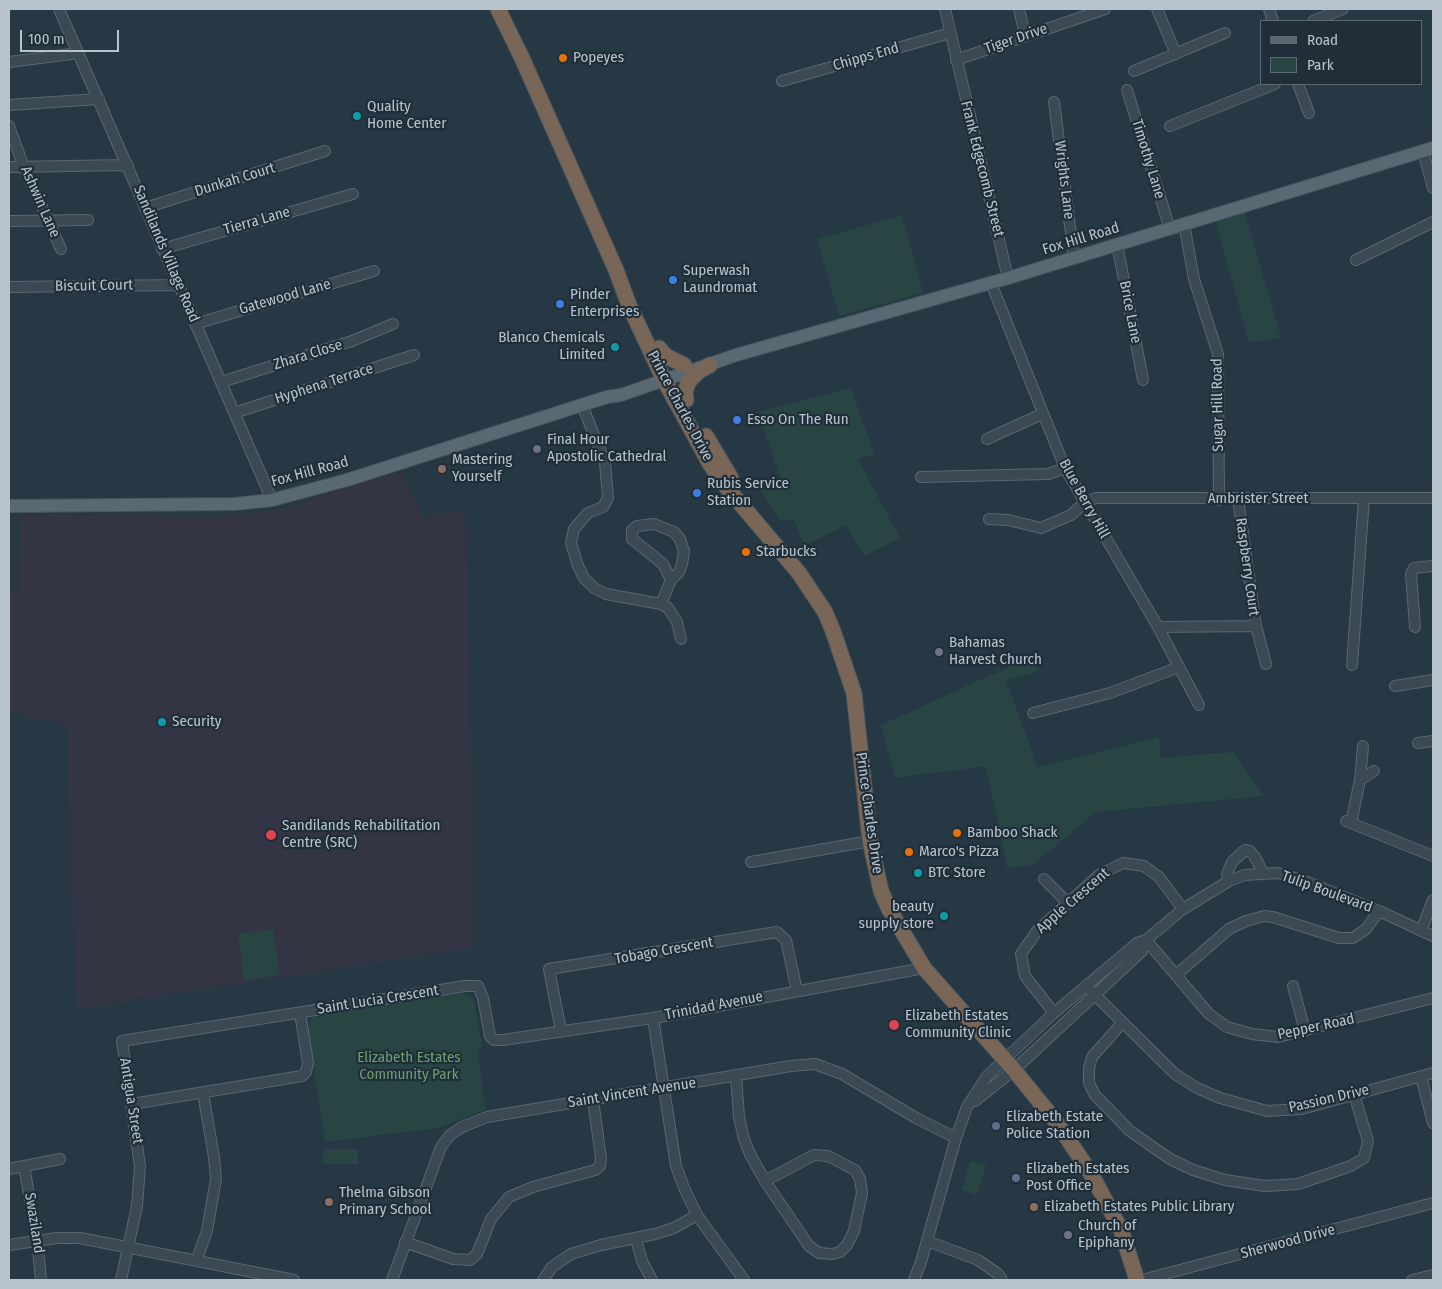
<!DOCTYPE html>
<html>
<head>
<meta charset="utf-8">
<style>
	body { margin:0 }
	#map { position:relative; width:1442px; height:1289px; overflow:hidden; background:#263844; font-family:"Fira Sans Condensed",sans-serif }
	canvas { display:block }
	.frame { position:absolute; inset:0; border:10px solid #b8c4cd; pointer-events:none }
	.legend { position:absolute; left:1260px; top:20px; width:162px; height:65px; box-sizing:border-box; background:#1f2e39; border:1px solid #5c6a74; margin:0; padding:6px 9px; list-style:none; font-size:15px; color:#b8c4cd }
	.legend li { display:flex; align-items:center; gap:10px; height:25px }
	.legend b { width:25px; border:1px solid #5c6a74 }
	.scale { position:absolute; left:20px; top:30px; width:99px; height:22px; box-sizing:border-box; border:2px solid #b8c4cd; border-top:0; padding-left:6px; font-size:15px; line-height:18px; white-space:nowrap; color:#b8c4cd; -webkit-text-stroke:4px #1f2e39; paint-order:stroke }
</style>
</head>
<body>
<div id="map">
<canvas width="1442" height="1289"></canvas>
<div class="frame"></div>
<ul class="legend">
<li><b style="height:6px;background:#586973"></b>Road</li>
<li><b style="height:14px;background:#284543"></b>Park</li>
</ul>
<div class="scale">100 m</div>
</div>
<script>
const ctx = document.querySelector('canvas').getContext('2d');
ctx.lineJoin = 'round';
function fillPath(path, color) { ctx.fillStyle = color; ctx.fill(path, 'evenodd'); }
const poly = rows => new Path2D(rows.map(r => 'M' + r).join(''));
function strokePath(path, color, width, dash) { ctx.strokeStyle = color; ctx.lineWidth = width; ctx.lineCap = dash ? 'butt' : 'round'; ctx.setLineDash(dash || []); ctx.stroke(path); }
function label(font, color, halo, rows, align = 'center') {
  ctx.font = font + ' "Fira Sans Condensed",sans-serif'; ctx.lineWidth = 4.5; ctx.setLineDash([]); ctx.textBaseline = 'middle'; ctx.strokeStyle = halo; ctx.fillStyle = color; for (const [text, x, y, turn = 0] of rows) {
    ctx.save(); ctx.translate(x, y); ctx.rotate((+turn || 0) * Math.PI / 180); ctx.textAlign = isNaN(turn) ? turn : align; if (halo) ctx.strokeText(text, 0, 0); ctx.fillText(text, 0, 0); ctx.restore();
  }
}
const medical = poly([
	[401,471,423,518,466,509,474,947,77,1009,66,724,9,713,9,592,18,592,19,514,239,515,285,508]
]);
const green = poly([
	[1245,212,1281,337,1249,343,1215,219],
	[902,215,923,293,839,316,817,239],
	[851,388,874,454,858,459,900,538,864,556,846,525,804,546,794,519,781,521,759,489,781,481,758,412],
	[1031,657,1038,671,1006,681,1038,767,1159,737,1161,758,1233,752,1264,796,1096,812,1034,864,1007,868,986,766,895,778,881,725],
	[273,929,280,975,244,980,238,934],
	[462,993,471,996,475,1004,482,1046,478,1051,485,1110,438,1128,325,1142,308,1029,312,1017],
	[323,1149,358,1149,358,1164,323,1164],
	[970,1161,986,1165,977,1195,962,1190]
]);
const minor = poly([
	[59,9,272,500],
	[945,9,1008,278],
	[1019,9,1025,35],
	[1157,9,1176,54],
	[1269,9,1273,21],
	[1313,21,1343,9],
	[956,60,1105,9],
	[9,62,79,53],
	[1134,71,1225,33],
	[782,81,950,33],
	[1298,84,1309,113],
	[1127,90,1170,229],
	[1054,102,1074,257],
	[9,105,99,99],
	[9,126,24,167,61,249],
	[1170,126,1275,84],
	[1423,151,1433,188],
	[9,167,128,165],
	[145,208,325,151],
	[9,221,88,220],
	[1184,224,1194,279,1218,354,1219,500],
	[1117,244,1143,380],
	[162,249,353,194],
	[1356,260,1433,222],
	[991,283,1065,468,1158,627,1199,705],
	[9,287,178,285],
	[195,324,374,271],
	[221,382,352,341,393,324],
	[582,405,605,462,608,498,603,507,588,513,574,529,571,543,578,566,584,578,594,588,606,594,661,604,668,608,677,622,681,639],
	[234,413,414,355],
	[987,439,1042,414],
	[921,477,1048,474,1065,468],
	[989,519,1008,520,1041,528,1071,515,1084,503,1096,498,1433,498],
	[661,604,671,580,679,572,682,564,684,551,680,539,674,532,654,524,637,526,632,530,632,539,663,564,671,580],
	[1256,626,1266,664],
	[1158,627,1256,626,1238,499],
	[1415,627,1411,574,1414,568,1433,566],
	[1352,665,1364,498],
	[1395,686,1433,680],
	[1033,713,1110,693,1179,667],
	[1418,743,1433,741],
	[1360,780,1374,771],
	[1346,821,1433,856],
	[1351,823,1360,780,1363,746],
	[751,862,870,841],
	[1044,879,1068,903],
	[1229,881,1227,874,1232,862,1245,850,1250,851,1255,857,1263,873],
	[1421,931,1433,900],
	[1146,940,1209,1014,1227,1027,1252,1034,1278,1037,1433,998],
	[1176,975,1229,929,1246,921,1264,916,1273,917,1339,938,1353,938,1366,929,1379,911],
	[1086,986,1175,1074,1197,1088,1220,1098,1267,1111,1302,1109,1433,1073],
	[1293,986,1305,1031],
	[1054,1013,1025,976,1021,954,1037,931,1099,875,1123,863,1144,866,1159,877,1183,909],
	[653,1018,676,1166,684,1188,697,1215,744,1280],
	[1122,1023,1092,1057,1089,1068,1089,1083,1095,1095,1130,1131,1170,1159,1193,1170,1225,1180,1265,1186,1298,1184,1351,1166,1364,1158,1368,1141,1354,1094],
	[561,1031,549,969,777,932,786,940,797,991],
	[736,1076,739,1117,744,1139,750,1154,765,1181,809,1246,819,1253,832,1254,840,1252,847,1245,854,1231,862,1193,860,1179,855,1170,828,1156,814,1155,765,1181],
	[1421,1077,1433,1123],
	[975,1101,1014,1070,1142,951,1146,940],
	[132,1104,302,1076,306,1072,308,1063,300,1013],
	[24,1166,37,1240,41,1280],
	[9,1169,60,1159],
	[636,1239,642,1261,652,1280],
	[927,1241,978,1260,998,1274,1002,1280],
	[405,1242,453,1259,470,1260,477,1254,491,1219,509,1197,533,1187,595,1170,600,1166,601,1158,593,1100],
	[9,1245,57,1238,80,1238,294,1280],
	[197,1259,207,1231,216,1179,214,1157,203,1093],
	[121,1280,137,1206,140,1166,122,1041,465,986,478,986,483,998,490,1036,494,1040,503,1040,653,1018,924,968],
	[392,1280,441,1147,450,1135,462,1127,487,1117,791,1066,815,1064,842,1074,916,1118,956,1138],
	[543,1280,552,1267,571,1254,601,1245,655,1234,674,1228,697,1215],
	[914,1280,921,1262,956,1138,967,1107,987,1076,1054,1013,1137,943,1146,940,1183,909,1229,881,1245,875,1278,873,1305,881,1379,911,1433,936],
	[1142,1280,1433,1203],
	[1412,1280,1433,1275]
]);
const major = poly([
	[9,506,235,504,272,500,347,480,607,397,621,395,736,355,1008,278,1433,148]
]);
const highway = poly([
	[498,9,522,58,616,270,629,305,664,380,710,464,728,489,799,573,825,612,833,631,854,693,870,841,881,891,889,909,924,968,1014,1070,1057,1123,1090,1172,1121,1230,1137,1280],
	[659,348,666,356,684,365],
	[686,400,685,391,689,381,699,371,710,365],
	[706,436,731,478]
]);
const markers = [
	[563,58,5,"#e8710a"],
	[357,116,5,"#0f9aa8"],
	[673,280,5,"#3f7fe0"],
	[560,304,5,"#3f7fe0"],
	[615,347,5,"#0f9aa8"],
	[737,420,5,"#3f7fe0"],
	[537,449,5,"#6b7280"],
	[442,469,5,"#8d6e63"],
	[697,493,5,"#3f7fe0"],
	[746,552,5,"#e8710a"],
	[939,652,5,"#6b7280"],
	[162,722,5,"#0f9aa8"],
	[957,833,5,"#e8710a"],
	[271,835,6,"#e0444e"],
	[909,852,5,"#e8710a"],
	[918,873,5,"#0f9aa8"],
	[944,916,5,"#0f9aa8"],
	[894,1025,6,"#e0444e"],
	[996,1126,5,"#5c6f8a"],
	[1016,1178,5,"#5c6f8a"],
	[329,1202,5,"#8d6e63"],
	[1034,1207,5,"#8d6e63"],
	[1068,1235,5,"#6b7280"]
];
const streetNames = [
	["Tiger Drive",1016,39,-19],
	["Chipps End",866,57,-16],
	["Timothy Lane",1148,159,73],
	["Frank Edgecomb Street",982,169,76],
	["Dunkah Court",235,180,-17],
	["Wrights Lane",1064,180,83],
	["Ashwin Lane",40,202,66],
	["Tierra Lane",257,221,-16],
	["Fox Hill Road",1081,239,-17],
	["Sandilands Village Road",166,254,67],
	["Biscuit Court",94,286,-1],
	["Gatewood Lane",285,297,-16],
	["Brice Lane",1130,312,79],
	["Zhara Close",308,355,-17],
	["Hyphena Terrace",324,384,-18],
	["Sugar Hill Road",1218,405,-91],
	["Prince Charles Drive",680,406,62],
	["Fox Hill Road",310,472,-15],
	["Blue Berry Hill",1084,499,61],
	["Ambrister Street",1258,499],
	["Raspberry Court",1247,567,82],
	["Prince Charles Drive",869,813,82],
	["Tulip Boulevard",1327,892,20],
	["Apple Crescent",1073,901,-41],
	["Tobago Crescent",664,951,-10],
	["Saint Lucia Crescent",378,1000,-9],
	["Trinidad Avenue",714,1006,-11],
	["Pepper Road",1316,1027,-12],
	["Saint Vincent Avenue",632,1093,-9],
	["Passion Drive",1329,1099,-13],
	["Antigua Street",131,1101,81],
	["Swaziland",34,1223,81],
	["Sherwood Drive",1288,1242,-15]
];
const poiNames = [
	["Popeyes",573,58],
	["Quality",367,107],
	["Home Center",367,124],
	["Superwash",683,271],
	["Laundromat",683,288],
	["Pinder",570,295],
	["Enterprises",570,312],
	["Blanco Chemicals",605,338,"right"],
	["Limited",605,355,"right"],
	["Esso On The Run",747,420],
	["Final Hour",547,440],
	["Apostolic Cathedral",547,457],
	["Mastering",452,460],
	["Yourself",452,477],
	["Rubis Service",707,484],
	["Station",707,501],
	["Starbucks",756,552],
	["Bahamas",949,643],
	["Harvest Church",949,660],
	["Security",172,722],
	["Sandilands Rehabilitation",282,826],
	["Centre (SRC)",282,843],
	["Bamboo Shack",967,833],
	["Marco's Pizza",919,852],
	["BTC Store",928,873],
	["beauty",934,907,"right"],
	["supply store",934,924,"right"],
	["Elizabeth Estates",905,1016],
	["Community Clinic",905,1033],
	["Elizabeth Estate",1006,1117],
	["Police Station",1006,1134],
	["Elizabeth Estates",1026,1169],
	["Post Office",1026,1186],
	["Thelma Gibson",339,1193],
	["Primary School",339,1210],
	["Elizabeth Estates Public Library",1044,1207],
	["Church of",1078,1226],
	["Epiphany",1078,1243]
];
const parkNames = [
	["Elizabeth Estates",409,1058],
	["Community Park",409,1075]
];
fillPath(medical, '#333444');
fillPath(green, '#284543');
strokePath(minor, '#596771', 12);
strokePath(major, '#475560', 14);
strokePath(highway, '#45545e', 17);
strokePath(minor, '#3a4953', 10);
strokePath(major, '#586973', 12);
strokePath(highway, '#7a6657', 15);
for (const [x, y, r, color] of markers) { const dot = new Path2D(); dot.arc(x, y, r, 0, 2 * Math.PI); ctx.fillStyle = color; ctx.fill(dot); strokePath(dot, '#1f2e39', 2); }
label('15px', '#b8c4cd', '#1f2e39', streetNames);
label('15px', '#b8c4cd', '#1f2e39', poiNames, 'left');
label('15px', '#6d9f70', '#1f2e39', parkNames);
</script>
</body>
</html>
